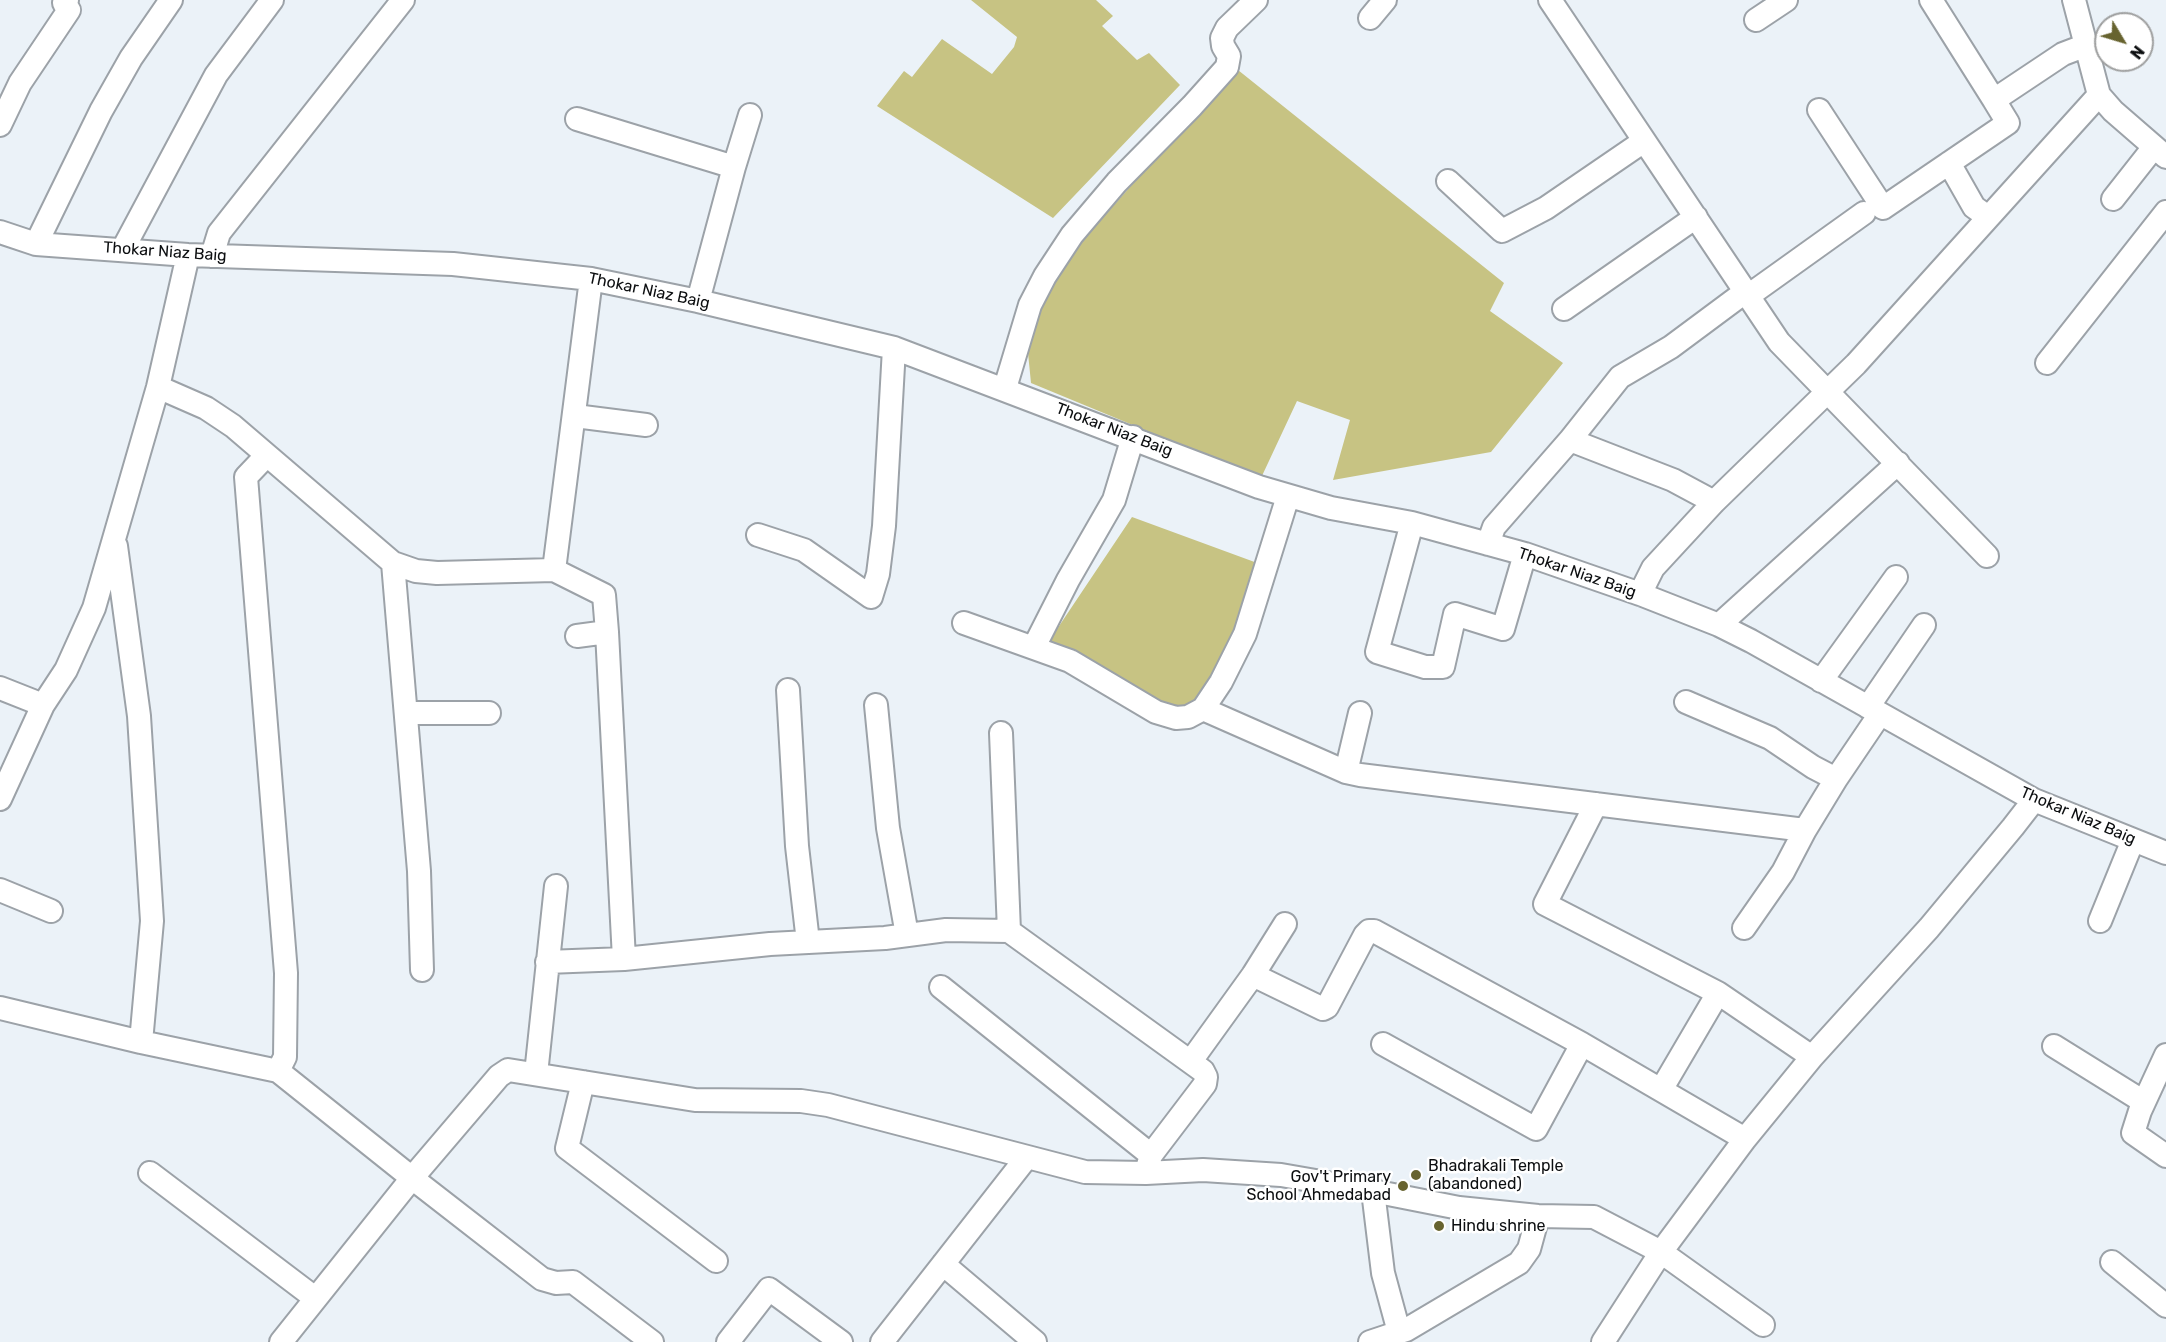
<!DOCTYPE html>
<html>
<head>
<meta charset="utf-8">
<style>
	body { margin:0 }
	#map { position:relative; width:2166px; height:1342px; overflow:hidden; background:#ebf2f8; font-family:Rubik,sans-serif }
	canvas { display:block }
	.north { position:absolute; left:2094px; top:12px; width:60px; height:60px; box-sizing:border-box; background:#fff; border:2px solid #9e9f9f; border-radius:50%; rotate:128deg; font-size:16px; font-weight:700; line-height:24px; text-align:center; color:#0c0e10 }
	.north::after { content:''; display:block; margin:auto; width:21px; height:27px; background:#67632f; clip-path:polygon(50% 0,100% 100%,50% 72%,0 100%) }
</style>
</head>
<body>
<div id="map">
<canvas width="2166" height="1342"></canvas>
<div class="north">N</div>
</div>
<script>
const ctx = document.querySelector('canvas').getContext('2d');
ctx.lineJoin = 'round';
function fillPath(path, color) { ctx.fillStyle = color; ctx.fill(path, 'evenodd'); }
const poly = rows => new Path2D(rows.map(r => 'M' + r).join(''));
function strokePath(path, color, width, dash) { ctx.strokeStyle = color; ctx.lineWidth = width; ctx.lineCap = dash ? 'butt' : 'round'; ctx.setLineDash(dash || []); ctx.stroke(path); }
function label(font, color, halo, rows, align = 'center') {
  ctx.font = font + ' Rubik,sans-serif'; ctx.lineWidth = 5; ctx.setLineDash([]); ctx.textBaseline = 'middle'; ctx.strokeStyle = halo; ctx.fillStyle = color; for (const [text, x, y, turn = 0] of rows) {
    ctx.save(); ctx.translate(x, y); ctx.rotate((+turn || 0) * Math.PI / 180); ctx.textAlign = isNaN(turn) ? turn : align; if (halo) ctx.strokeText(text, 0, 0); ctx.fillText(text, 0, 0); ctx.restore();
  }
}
const green = poly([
	[971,0,1096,0,1113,16,1102,26,1137,60,1149,53,1180,85,1053,218,877,106,904,71,912,77,942,39,992,74,1014,47,1017,37],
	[1238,70,1504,283,1490,311,1563,363,1491,452,1333,480,1350,420,1297,401,1261,478,1031,383,1027,343,1050,290,1068,257,1183,127],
	[1132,517,1260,564,1216,677,1198,700,1183,713,1155,709,1049,641]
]);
const minor = poly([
	[1550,0,1779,342,1987,556],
	[1931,0,1994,100,2063,54,2084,46],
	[2074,0,2099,95,2113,111,2166,157],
	[1370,18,1385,0],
	[1756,20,1786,0],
	[1819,110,1883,208,2008,123,1994,100],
	[577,119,734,167],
	[0,125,20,83,69,10,64,3,67,0],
	[1949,163,1974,207,1988,217],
	[1448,181,1502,231,1546,208,1644,141],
	[2113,199,2154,147],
	[0,232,36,244,188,255,453,264,591,279,698,301,894,348,1259,487,1331,508,1412,523,1525,554,1640,594,1719,625,1751,641,2034,800,2166,853],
	[36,244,101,111,131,58,171,0],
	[123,249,216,75,272,0],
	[212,256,219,233,403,0],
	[1748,296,1864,213],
	[698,301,734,167,750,115],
	[1564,309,1696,217],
	[2047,363,2166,212],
	[158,387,206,408,233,426,393,563,416,571,437,573,554,570,604,595,607,632,577,636],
	[1005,388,1030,305,1045,276,1072,235,1117,182,1192,106,1227,67,1229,56,1223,46,1222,38,1227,28,1256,0],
	[575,416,646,425],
	[266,456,246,477,286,973,285,1057,278,1071],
	[1714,502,1673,480,1570,440,1620,377,1671,347,1745,292],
	[1412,523,1377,652,1425,667,1443,667,1455,614,1503,629,1525,554],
	[758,535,804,550,871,597,878,574,884,526,894,348],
	[1488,544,1494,527,1570,440],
	[116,546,139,716,152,921,141,1042],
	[393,563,419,871,422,970],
	[554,570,591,279],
	[1640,594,1653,568,1714,502,1856,364,2099,95],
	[964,623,1070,661,1156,712,1176,718,1188,717,1203,709,1221,682,1245,634,1288,496],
	[1719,625,1898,463],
	[607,632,624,959],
	[1034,647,1068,580,1114,500,1133,437],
	[1821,681,1896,577],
	[0,688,43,705],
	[788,690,797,846,808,942],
	[1686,702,1770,738,1813,767,1836,779],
	[876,705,888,828,907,935],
	[1868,707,1924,625],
	[1203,709,1346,772,1360,775,1805,830],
	[406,713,489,713],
	[1001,733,1009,931],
	[1346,772,1360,713],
	[0,799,43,705,66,670,94,608,158,387,188,255],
	[1596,804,1545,904,1718,993,1661,1090],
	[0,890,51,911],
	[2100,921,2133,840],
	[1744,928,1783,872,1805,830,1836,779,1880,714],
	[547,962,624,959,770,944,885,938,946,930,1009,931,1203,1071,1206,1077,1205,1084,1151,1155],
	[1253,975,1323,1009,1327,1007,1365,935,1369,931,1374,931,1582,1044,1745,1139],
	[941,987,1151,1155,1147,1169],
	[1718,993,1812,1057],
	[0,1008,141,1042,278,1071,412,1178,542,1279,556,1283,573,1282,652,1342],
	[1383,1044,1536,1129,1582,1044],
	[2054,1046,2144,1102],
	[2166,1055,2140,1111,2133,1133,2166,1156],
	[1191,1061,1253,975,1285,924],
	[536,1074,556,886],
	[583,1082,567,1148,716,1261],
	[150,1173,315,1298],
	[1373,1191,1383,1273,1399,1332],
	[2112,1262,2166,1306],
	[943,1264,1035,1342],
	[281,1342,412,1178,499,1076,508,1070,695,1100,801,1101,828,1105,1085,1172,1146,1173,1203,1170,1281,1175,1373,1191,1459,1208,1538,1216,1594,1217,1661,1252,1763,1325],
	[728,1342,769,1289,841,1342],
	[882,1342,1027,1157],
	[1370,1342,1406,1330,1519,1263,1529,1249,1538,1216],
	[1603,1342,1661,1252,1745,1139,1812,1057,1929,928,2013,827,2034,800]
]);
const markers = [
	[1416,1175,6,"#67632f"],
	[1403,1186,6,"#67632f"],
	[1439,1226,6,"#67632f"]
];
const streetNames = [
	["Thokar Niaz Baig",165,252,4],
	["Thokar Niaz Baig",649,291,12],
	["Thokar Niaz Baig",1114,430,21],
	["Thokar Niaz Baig",1577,573,19],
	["Thokar Niaz Baig",2078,816,23]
];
const poiNames = [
	["Bhadrakali Temple",1428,1166],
	["(abandoned)",1428,1184],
	["Gov't Primary",1391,1177,"right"],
	["School Ahmedabad",1391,1195,"right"],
	["Hindu shrine",1451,1226]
];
fillPath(green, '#c7c383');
strokePath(minor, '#9ca2a8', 26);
strokePath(minor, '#fff', 22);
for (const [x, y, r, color] of markers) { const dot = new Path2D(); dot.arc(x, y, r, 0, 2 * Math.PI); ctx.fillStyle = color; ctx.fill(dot); strokePath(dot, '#fff', 2); }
label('16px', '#0c0e10', '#fff', streetNames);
label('16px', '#0c0e10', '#fff', poiNames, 'left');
</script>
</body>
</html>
